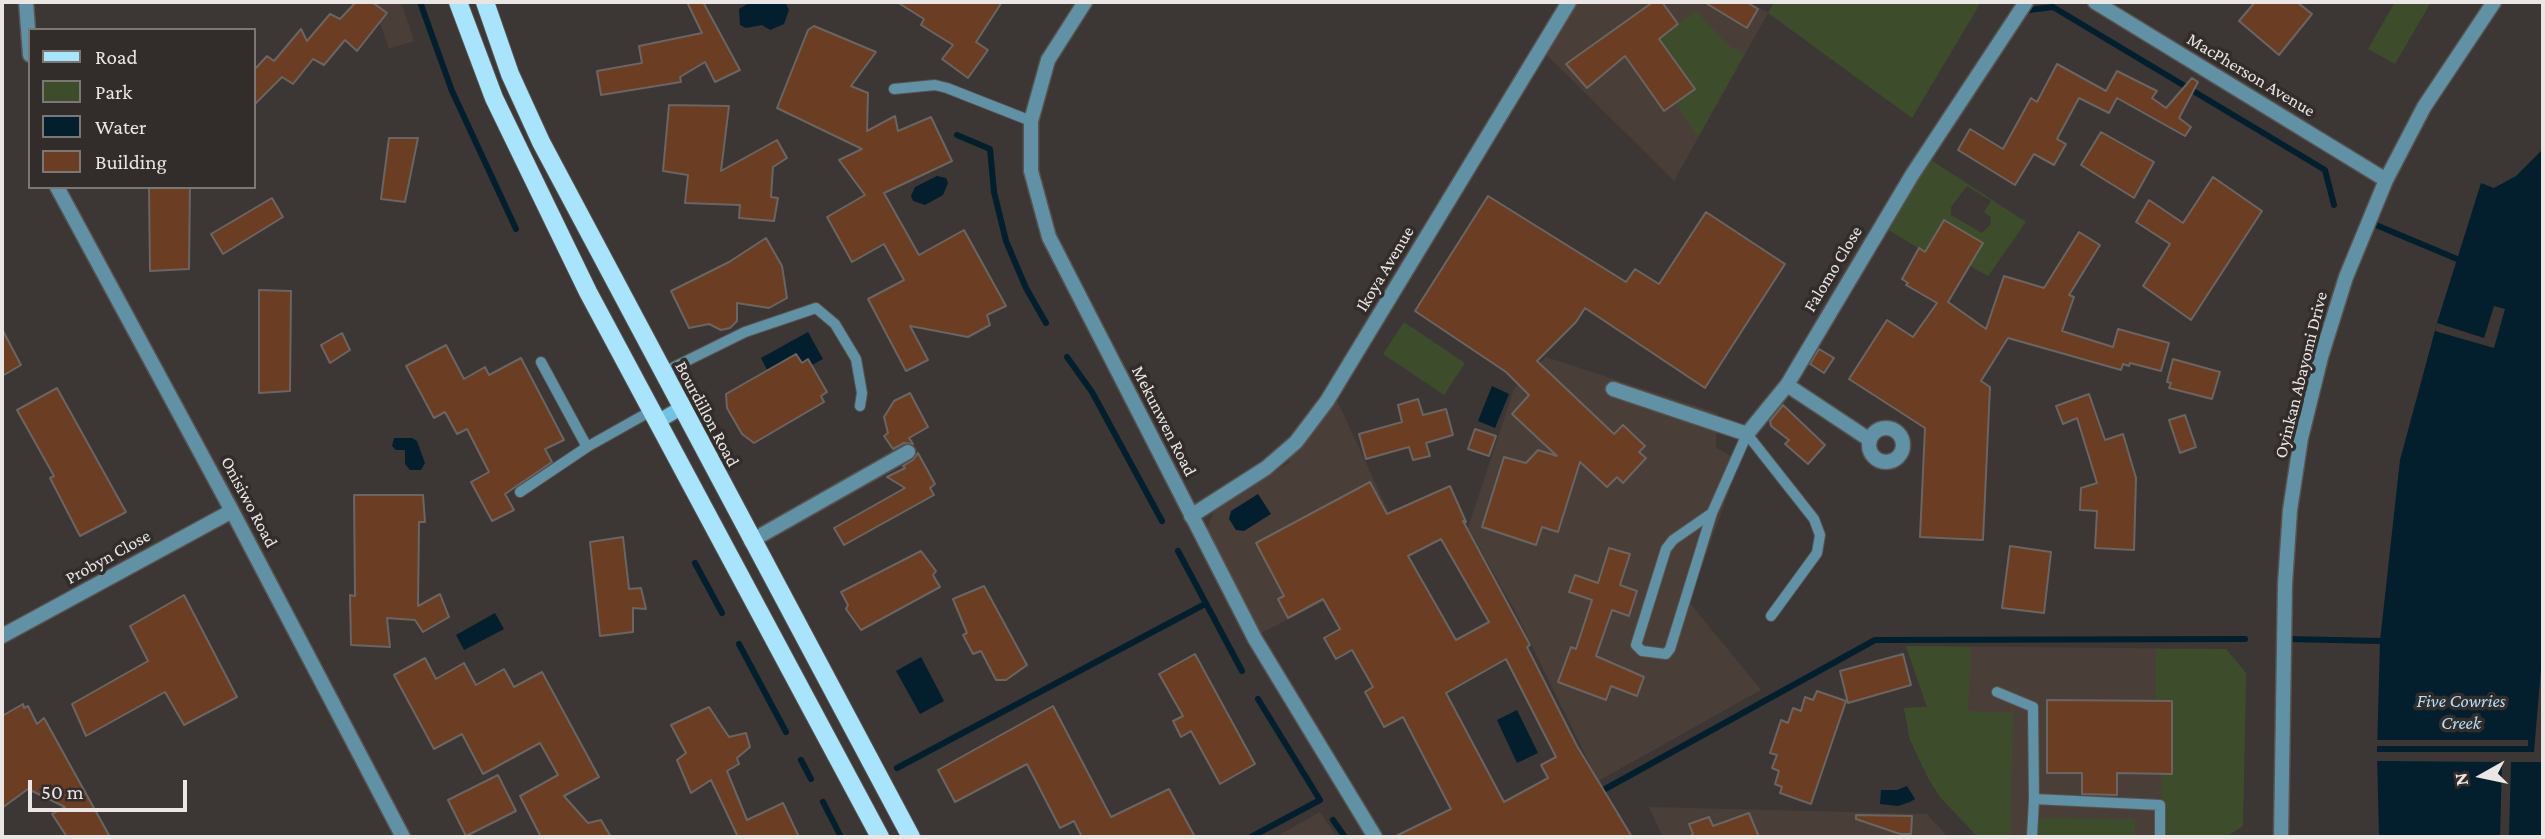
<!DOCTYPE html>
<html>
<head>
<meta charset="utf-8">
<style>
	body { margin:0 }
	#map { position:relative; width:2545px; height:839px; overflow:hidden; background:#3c3734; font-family:"Crimson Pro",serif }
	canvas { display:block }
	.frame { position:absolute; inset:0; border:4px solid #e9e6e4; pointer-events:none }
	.legend { position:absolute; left:28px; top:28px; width:228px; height:161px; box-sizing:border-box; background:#322d2a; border:2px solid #7b7774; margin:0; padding:9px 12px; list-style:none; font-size:21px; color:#e9e6e4 }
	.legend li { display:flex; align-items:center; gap:14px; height:35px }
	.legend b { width:35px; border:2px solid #7b7774 }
	.north { position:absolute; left:2447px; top:741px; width:70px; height:70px; -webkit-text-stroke:5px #322d2a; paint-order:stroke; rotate:261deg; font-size:19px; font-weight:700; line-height:28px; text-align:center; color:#e9e6e4 }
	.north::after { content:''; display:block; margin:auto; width:24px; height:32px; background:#e9e6e4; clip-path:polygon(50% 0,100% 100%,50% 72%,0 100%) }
	.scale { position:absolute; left:28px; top:780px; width:159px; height:32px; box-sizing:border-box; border:4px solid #e9e6e4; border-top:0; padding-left:9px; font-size:21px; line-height:24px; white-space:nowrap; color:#e9e6e4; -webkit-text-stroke:5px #322d2a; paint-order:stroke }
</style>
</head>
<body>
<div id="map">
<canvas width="2545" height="839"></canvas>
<div class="frame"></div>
<ul class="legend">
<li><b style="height:9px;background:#a9e4fd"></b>Road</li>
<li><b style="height:19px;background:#3d4d2c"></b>Park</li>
<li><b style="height:19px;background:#031e2d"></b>Water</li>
<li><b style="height:19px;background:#6b3e23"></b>Building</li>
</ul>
<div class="north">N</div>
<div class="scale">50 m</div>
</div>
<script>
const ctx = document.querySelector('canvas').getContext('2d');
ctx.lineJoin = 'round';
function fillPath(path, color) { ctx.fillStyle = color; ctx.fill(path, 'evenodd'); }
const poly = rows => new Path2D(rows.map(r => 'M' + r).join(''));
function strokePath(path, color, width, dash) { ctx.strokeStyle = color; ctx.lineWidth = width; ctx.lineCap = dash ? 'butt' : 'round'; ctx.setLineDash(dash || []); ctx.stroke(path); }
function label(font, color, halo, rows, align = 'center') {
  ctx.font = font + ' "Crimson Pro",serif'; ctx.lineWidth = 7; ctx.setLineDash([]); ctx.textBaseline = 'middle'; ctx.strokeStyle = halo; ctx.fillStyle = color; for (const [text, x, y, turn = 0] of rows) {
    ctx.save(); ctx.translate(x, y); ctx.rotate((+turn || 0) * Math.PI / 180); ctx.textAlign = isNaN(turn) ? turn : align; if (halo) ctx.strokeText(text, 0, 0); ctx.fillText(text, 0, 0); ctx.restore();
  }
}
const built = poly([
	[373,2,401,2,414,41,389,49],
	[1576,2,1750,2,1768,13,1674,181,1545,53],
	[1546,357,1717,413,1716,448,1740,461,1689,602,1761,690,1598,781,1514,609,1468,528,1514,389],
	[1335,396,1410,558,1259,634,1204,538,1214,511,1290,462,1286,457,1294,451,1296,453],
	[1906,646,2226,649,2246,673,2243,826,2226,837,1978,837,1940,797,1910,740,1904,708,1927,707],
	[1649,807,1927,814,1948,837,1663,837],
	[1320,812,1337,837,1275,837]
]);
const green = poly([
	[1774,2,1981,2,1912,118,1768,13],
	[2395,2,2431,2,2395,64,2368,49],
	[1696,11,1729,46,1745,53,1698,137,1676,103,1659,39],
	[1928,158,2026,222,1988,276,1970,266,1983,243,1944,220,1925,252,1885,228],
	[1967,186,1991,201,1984,212,1991,217,1990,225,1982,233,1951,215,1951,207],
	[1404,322,1465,363,1444,395,1383,354],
	[1906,646,1971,647,1968,711,2013,713,2010,837,1978,837,1940,797,1928,778,1910,740,1904,708,1927,707],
	[2156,649,2226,649,2246,673,2243,826,2226,837,2160,837,2162,773,2172,773,2172,702,2156,701],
	[2031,818,2135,819,2135,837,2031,837]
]);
const water = poly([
	[751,2,785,2,789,10,784,24,770,30,762,25,746,28,740,25,739,9],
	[2543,149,2543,837,2379,837,2377,752,2380,641,2400,460,2437,323,2481,183,2494,188,2516,176],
	[937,176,946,178,948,183,943,195,925,205,913,201,911,196,915,187],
	[808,332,823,359,775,385,761,358],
	[1492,386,1509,394,1495,428,1478,421],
	[394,438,412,438,417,441,425,463,421,470,410,470,405,464,405,450,396,450,392,446],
	[1258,494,1271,514,1244,531,1236,530,1229,519,1231,511],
	[495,613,504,629,464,650,456,635],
	[921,657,944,701,920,714,896,671],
	[1517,710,1538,753,1517,763,1497,720],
	[1907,786,1915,799,1910,802,1898,806,1880,804,1881,790,1897,790]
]);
const pier = poly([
	[2494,306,2505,309,2494,348,2435,331,2437,323,2484,338],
	[2542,657,2543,762,2511,762,2509,837,2500,837,2502,762,2377,761,2377,752,2534,752],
	[2377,740,2528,740,2528,746,2377,746]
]);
const stream = poly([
	[420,2,452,91,516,229],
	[2021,11,2053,7,2325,170,2334,205],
	[957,135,990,149,994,192,1006,241,1026,288,1046,323],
	[2376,225,2457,259],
	[1067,357,1092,392,1162,521],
	[1178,551,1242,671],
	[695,563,722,613],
	[2287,639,2380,641],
	[739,644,786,732],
	[801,760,811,779],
	[897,768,1205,604],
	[1596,794,1875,640,2245,639],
	[823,802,841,837],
	[1333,820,1345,837],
	[1251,837,1320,800,1258,699]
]);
const building = poly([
	[356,2,372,2,387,13,357,51,345,40,324,65,313,59,293,84,282,77,254,105,254,70,267,56,274,61,301,29,307,41,330,14,340,19,356,2],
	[687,2,703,2,740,70,715,82,705,62,680,77,681,82,601,95,597,71,642,63,639,46,702,33,687,2],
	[897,2,1002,2,976,42,988,50,968,78,942,59,953,45,921,25,924,19,897,2],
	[1653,2,1662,2,1678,24,1659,39,1695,89,1664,111,1625,56,1587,88,1566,64,1653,2],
	[1704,2,1746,2,1758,9,1747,28,1704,2],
	[2255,2,2297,2,2312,14,2279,55,2239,21,2255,2],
	[814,26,876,52,851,86,868,93,867,131,895,116,898,131,931,117,952,161,884,193,919,255,964,230,1006,306,987,315,990,325,968,337,910,326,928,360,906,371,868,299,904,280,884,244,852,262,827,217,865,195,839,160,862,149,777,108,808,30,814,26],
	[2057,64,2106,91,2117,71,2157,91,2152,98,2166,108,2192,78,2198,82,2179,118,2191,127,2185,136,2117,98,2109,113,2079,98,2057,139,2066,144,2054,165,2034,154,2015,185,1958,150,1970,129,2003,149,2031,98,2037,102,2057,64],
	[669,105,729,106,721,171,777,140,787,158,773,167,771,197,778,198,774,221,739,218,740,205,685,203,688,175,663,171,669,105],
	[2101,132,2154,162,2134,198,2081,165,2101,132],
	[389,138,418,138,405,202,381,199,389,138],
	[2213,177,2262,211,2191,320,2143,286,2170,244,2136,222,2149,200,2183,223,2213,177],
	[149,187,190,187,189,269,150,271,149,187],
	[1488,196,1626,282,1635,269,1659,284,1706,212,1785,264,1705,388,1585,308,1576,322,1537,361,1614,434,1623,425,1645,446,1639,452,1646,458,1623,483,1617,477,1607,487,1580,462,1558,532,1542,527,1536,545,1482,527,1504,457,1526,463,1538,450,1557,456,1512,414,1529,395,1506,372,1415,311,1488,196],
	[272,198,283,217,223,254,211,234,272,198],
	[1944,220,1983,243,1948,302,1986,329,2004,276,2044,288,2079,232,2100,245,2069,295,2074,297,2062,331,2113,347,2118,329,2169,343,2161,371,2130,363,2129,366,2123,364,2121,370,2008,338,1981,381,1990,387,1983,540,1920,537,1925,428,1849,379,1887,320,1913,337,1937,303,1906,285,1908,283,1902,279,1919,248,1925,252,1944,220],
	[766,238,782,266,787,298,769,308,737,303,737,321,730,328,721,330,709,324,689,328,671,291,729,262,766,238],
	[259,290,291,291,290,391,259,393,259,290],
	[2,329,21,365,2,376,2,329],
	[342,333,350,350,330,363,321,345,342,333],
	[446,345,464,379,485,367,489,375,521,358,564,440,545,449,552,462,505,494,514,510,492,521,471,482,489,472,467,429,457,434,445,412,434,418,406,366,446,345],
	[1819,349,1834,358,1824,373,1810,364,1819,349],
	[796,354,802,363,808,359,827,392,821,396,824,402,754,443,742,434,727,408,726,394,796,354],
	[2173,359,2220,372,2212,399,2169,388,2171,383,2167,382,2173,359],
	[57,388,126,512,80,536,50,478,54,476,17,410,57,388],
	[910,393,928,427,909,438,913,444,904,443,893,449,884,436,888,433,884,417,894,401,910,393],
	[2089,394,2105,440,2123,434,2136,478,2134,550,2095,548,2097,511,2080,510,2081,488,2097,483,2077,418,2063,424,2056,406,2089,394],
	[1418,399,1423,415,1446,409,1453,435,1426,443,1430,456,1413,460,1409,447,1366,459,1359,434,1402,422,1398,405,1418,399],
	[1783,405,1825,445,1808,464,1785,444,1789,440,1771,426,1770,421,1783,405],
	[2185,415,2196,447,2180,453,2169,420,2185,415],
	[1475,429,1496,436,1489,456,1468,449,1475,429],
	[918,453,935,484,930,488,934,495,844,545,834,528,905,488,887,477,905,468,903,466,913,460,918,453],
	[1370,482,1387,514,1450,486,1466,522,1463,521,1530,645,1527,647,1577,746,1632,837,1394,837,1451,809,1403,717,1384,727,1365,692,1373,687,1352,650,1336,659,1324,638,1340,629,1323,599,1288,618,1278,599,1284,596,1256,543,1370,482],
	[1441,539,1489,622,1456,640,1408,556,1441,539],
	[1506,659,1556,757,1541,765,1548,778,1504,802,1446,693,1506,659],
	[354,495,423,495,425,522,419,522,418,606,440,594,449,617,423,632,415,620,387,618,390,647,351,645,350,595,355,596,354,495],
	[623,537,629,589,641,588,646,609,633,608,633,632,600,636,590,542,623,537],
	[2010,546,2051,552,2044,613,2002,608,2010,546],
	[1609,548,1630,554,1620,585,1637,591,1629,616,1612,610,1596,656,1644,677,1637,696,1611,686,1606,700,1558,682,1571,647,1576,649,1592,600,1569,592,1575,575,1598,583,1609,548],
	[921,551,936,571,933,575,940,587,861,630,846,609,848,605,841,592,921,551],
	[984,586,1027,665,1006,680,996,680,981,651,973,654,963,635,967,633,953,599,984,586],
	[184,595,237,697,184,725,165,692,86,736,72,704,148,661,130,626,184,595],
	[1195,654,1255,764,1220,784,1191,731,1181,737,1173,721,1183,716,1159,674,1195,654],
	[1903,654,1911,685,1848,703,1840,671,1903,654],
	[425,658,436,679,464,663,476,685,504,669,514,687,542,672,599,777,564,796,588,823,601,820,611,837,541,837,520,796,558,775,540,743,483,774,462,734,434,749,394,675,425,658],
	[1817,691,1846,701,1811,804,1780,793,1782,787,1775,784,1779,771,1772,768,1777,755,1770,753,1781,720,1788,723,1793,708,1801,711,1805,697,1813,700,1817,691],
	[2047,700,2172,701,2172,774,2117,773,2117,795,2082,794,2082,773,2047,773,2047,700],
	[23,704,24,708,28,706,37,724,44,718,110,837,67,837,52,814,65,807,28,789,2,808,2,716,23,704],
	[1053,706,1111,817,1169,789,1195,837,1082,837,1074,821,1060,828,1027,764,955,802,938,770,1053,706],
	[709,707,729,737,746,733,750,747,737,758,739,764,727,771,747,820,783,803,799,837,738,837,711,780,691,793,677,760,686,753,671,725,709,707],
	[498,775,516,811,466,836,448,800,498,775],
	[1749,813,1759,837,1688,837,1693,834,1689,824,1709,817,1713,826,1749,813],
	[1856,815,1912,816,1911,834,1900,834,1856,819,1856,815]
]);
const service = poly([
	[894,89,935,85,947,88,1031,121],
	[541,362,587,447],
	[662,373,745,332,816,308,835,324,856,359,862,393,860,406],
	[520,492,587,447,651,411],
	[1712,513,1673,540,1666,549,1636,645,1642,651,1666,654,1670,649,1712,513,1747,434,1814,519,1820,535,1817,553,1771,616],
	[1997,692,2033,707,2034,799],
	[2032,837,2034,799,2160,805,2160,837]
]);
const minor = poly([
	[26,2,30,55],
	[57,187,232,511,403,837],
	[1787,385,1870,440],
	[1613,389,1747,434,1787,385,1912,175,2026,2],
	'1869 445a17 17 0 1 1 34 0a17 17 0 1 1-34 0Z',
	[1191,516,1266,468,1296,442,1327,401,1569,2],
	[751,541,908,452],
	[2,636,232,511]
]);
const tertiary = poly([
	[1085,2,1048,60,1031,121,1031,171,1049,237,1255,639,1375,837],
	[2095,2,2386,180],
	[2281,837,2285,584,2290,510,2301,438,2321,357,2346,277,2386,180,2424,107,2494,2]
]);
const secondary = poly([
	[657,422,681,408]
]);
const primary = poly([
	[458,2,494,98,588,292,880,837],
	[485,2,510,74,541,142,911,837]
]);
const streetNames = [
	["MacPherson Avenue",2251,75,31],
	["Ikoya Avenue",1385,269,-59],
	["Falomo Close",1833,269,-59],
	["Oyinkan Abayomi Drive",2301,375,-76],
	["Bourdillon Road",707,414,62],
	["Mekunwen Road",1164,421,63],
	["Onisiwo Road",249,502,62],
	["Probyn Close",108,557,-29]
];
const waterNames = [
	["Five Cowries",2461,701],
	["Creek",2461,723]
];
fillPath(built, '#4a3f38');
fillPath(green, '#3d4d2c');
fillPath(water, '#031e2d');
fillPath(pier, '#3c3734');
strokePath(stream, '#031e2d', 6);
fillPath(building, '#6b3e23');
strokePath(building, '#6a6562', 2);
strokePath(service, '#585350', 12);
strokePath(minor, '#585350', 17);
strokePath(tertiary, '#585350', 17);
strokePath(secondary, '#585350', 17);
strokePath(primary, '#585350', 20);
strokePath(service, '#6091a5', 10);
strokePath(minor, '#6091a5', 14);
strokePath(tertiary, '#6091a5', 14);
strokePath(secondary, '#72c3e3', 14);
strokePath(primary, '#a9e4fd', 18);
label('18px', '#e9e6e4', '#322d2a', streetNames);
label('italic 19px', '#b0defc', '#322d2a', waterNames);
</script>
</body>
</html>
